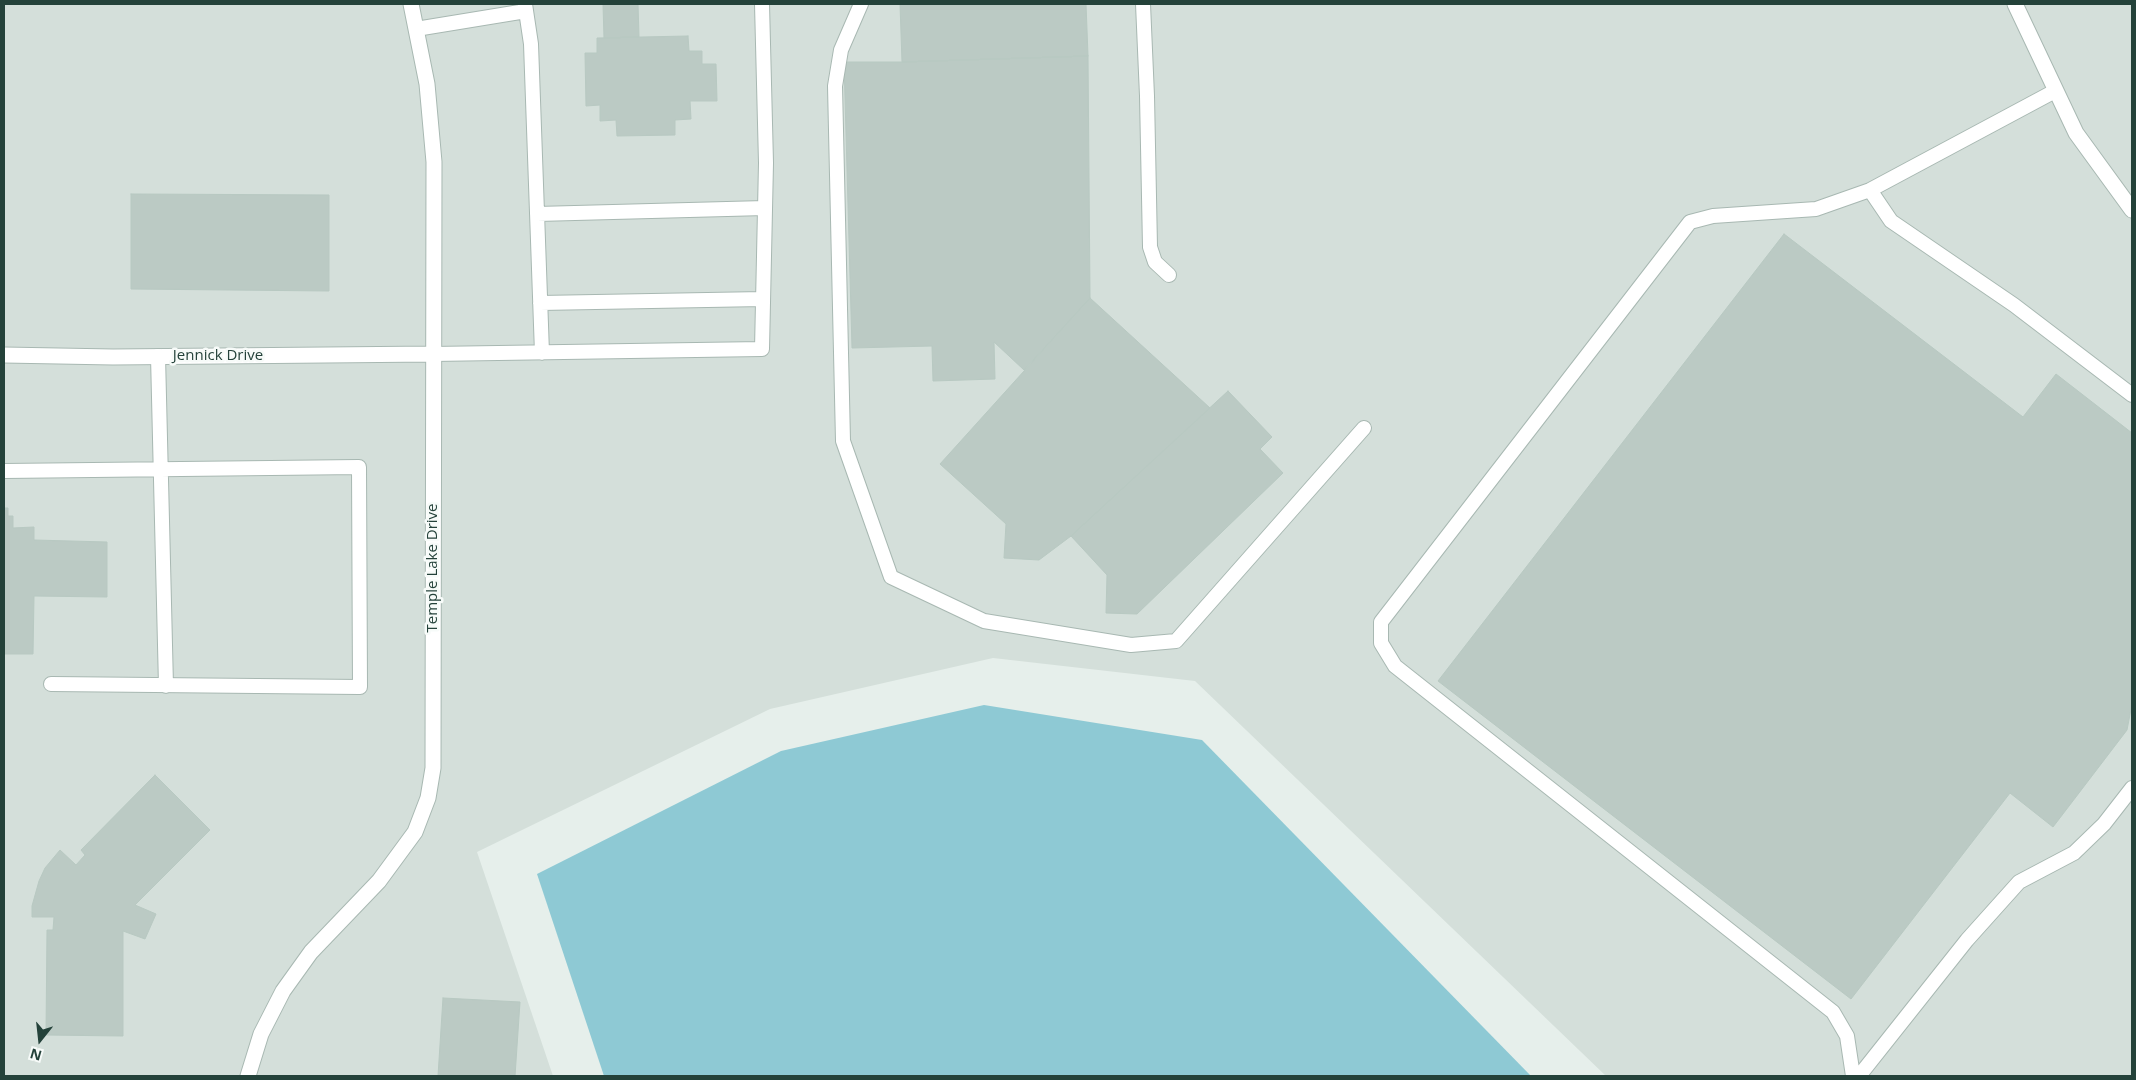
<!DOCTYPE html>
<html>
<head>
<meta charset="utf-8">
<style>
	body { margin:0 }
	#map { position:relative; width:2136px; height:1080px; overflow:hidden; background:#e6efeb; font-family:"Open Sans",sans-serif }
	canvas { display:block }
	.frame { position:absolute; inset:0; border:5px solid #24423a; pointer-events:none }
	.north { position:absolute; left:15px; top:1015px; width:50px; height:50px; -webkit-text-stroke:4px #f7fbf9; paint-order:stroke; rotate:196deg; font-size:14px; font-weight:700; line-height:20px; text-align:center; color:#24423a }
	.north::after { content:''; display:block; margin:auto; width:18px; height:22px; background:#24423a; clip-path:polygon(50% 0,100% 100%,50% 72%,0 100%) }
</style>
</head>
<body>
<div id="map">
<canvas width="2136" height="1080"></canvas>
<div class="frame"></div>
<div class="north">N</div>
</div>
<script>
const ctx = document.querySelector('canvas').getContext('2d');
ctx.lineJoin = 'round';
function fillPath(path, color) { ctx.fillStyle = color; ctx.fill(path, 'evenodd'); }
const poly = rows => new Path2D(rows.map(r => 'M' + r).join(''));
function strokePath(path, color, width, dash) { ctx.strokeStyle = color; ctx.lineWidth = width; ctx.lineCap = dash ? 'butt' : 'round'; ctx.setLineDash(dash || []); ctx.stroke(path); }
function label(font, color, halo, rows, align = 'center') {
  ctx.font = font + ' "Open Sans",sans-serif'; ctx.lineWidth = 5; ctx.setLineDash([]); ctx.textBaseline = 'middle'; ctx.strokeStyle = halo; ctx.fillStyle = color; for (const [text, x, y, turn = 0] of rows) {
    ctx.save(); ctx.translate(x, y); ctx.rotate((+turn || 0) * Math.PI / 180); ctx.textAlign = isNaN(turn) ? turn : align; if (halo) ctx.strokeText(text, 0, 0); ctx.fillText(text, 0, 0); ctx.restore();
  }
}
const built = poly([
	[4,4,2132,4,2132,1076,1606,1076,1195,681,993,658,770,709,477,852,553,1076,4,1076]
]);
const water = poly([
	[984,705,1202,740,1531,1076,604,1076,537,874,781,751]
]);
const building = poly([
	[603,4,638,4,639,37,604,38,603,4],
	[900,4,1086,4,1088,56,902,62,900,4],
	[688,36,689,51,702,51,702,64,716,64,717,101,690,101,691,119,675,120,675,135,617,136,616,120,600,121,600,105,586,106,585,53,597,53,597,38,688,36],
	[1088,56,1090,298,1024,370,994,342,995,379,933,381,932,346,852,348,844,62,902,62,1088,56],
	[131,194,329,195,329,291,131,289,131,194],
	[1784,234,2023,417,2056,374,2132,433,2132,704,2127,730,2053,827,2010,793,1851,999,1438,681,1784,234],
	[1090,298,1210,408,1071,536,1039,560,1004,558,1006,524,940,464,1090,298],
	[1228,391,1272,437,1260,449,1283,473,1137,614,1106,613,1107,575,1071,536,1228,391],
	[4,508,8,508,8,516,13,516,13,528,34,527,34,540,107,542,107,597,34,596,33,654,4,654,4,508],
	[155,775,210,830,135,905,156,914,145,939,123,931,123,1036,46,1035,47,930,53,930,54,917,32,917,32,906,39,881,45,868,60,850,76,865,85,855,81,850,155,775],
	[443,998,520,1002,515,1076,438,1076,443,998]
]);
const service = poly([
	[525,4,531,44,542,353],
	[861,4,841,50,835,86,843,441,891,577,984,621,1131,645,1176,641,1364,428],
	[1143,4,1147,96,1150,247,1155,262,1169,275],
	[416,29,526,11],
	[1870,190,1891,221,2014,305,2132,395],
	[537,214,765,208],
	[540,303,763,299],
	[432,354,762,349,766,163,762,4],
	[158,356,166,686],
	[4,471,359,467,360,687,51,684],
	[1853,1076,1847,1036,1833,1012,1395,666,1381,643,1381,622,1690,222,1713,216,1816,209,1870,190,2055,91],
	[1859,1076,1967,940,2019,882,2074,853,2104,824,2132,788]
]);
const minor = poly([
	[4,355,113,357,432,354],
	[248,1076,261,1034,283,991,311,952,379,881,415,832,428,798,433,768,434,162,427,84,411,4]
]);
const tertiary = poly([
	[2015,4,2076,133,2132,210]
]);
const streetNames = [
	["Jennick Drive",218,356],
	["Temple Lake Drive",433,568,-90]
];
fillPath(built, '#d4dfda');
fillPath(water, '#8ec9d4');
fillPath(building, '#bbcac4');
strokePath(building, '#b8c9c2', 1);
strokePath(service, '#a8b8b2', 16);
strokePath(minor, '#a8b8b2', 17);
strokePath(tertiary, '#a8b8b2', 17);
strokePath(service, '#fff', 14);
strokePath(minor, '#fff', 15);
strokePath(tertiary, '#fff', 15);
label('15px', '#24423a', '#f7fbf9', streetNames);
</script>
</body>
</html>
